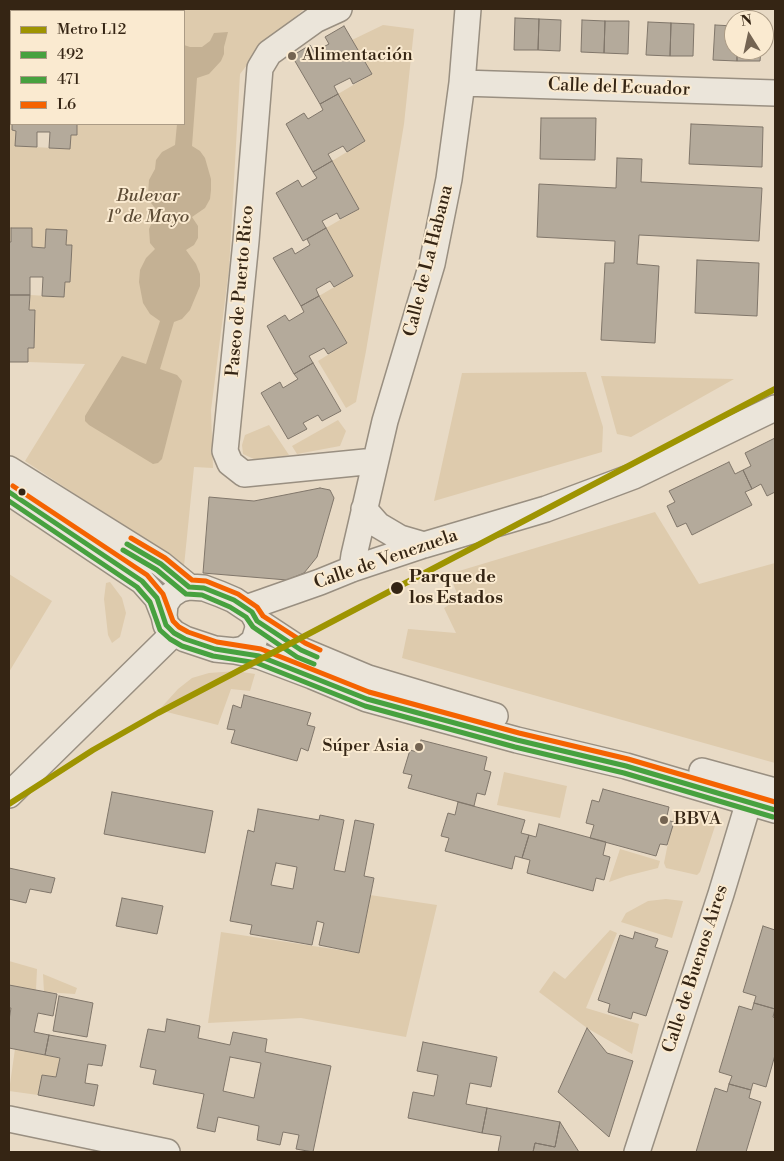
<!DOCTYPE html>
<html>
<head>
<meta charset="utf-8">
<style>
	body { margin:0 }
	#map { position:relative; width:784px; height:1161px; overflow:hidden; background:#e8dac5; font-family:"Libre Bodoni",serif }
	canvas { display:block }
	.frame { position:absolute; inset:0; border:10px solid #352514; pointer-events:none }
	.legend { position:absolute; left:10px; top:10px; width:175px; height:115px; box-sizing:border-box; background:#faead0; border:1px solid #ab9b85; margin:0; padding:6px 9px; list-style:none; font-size:15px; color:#352514 }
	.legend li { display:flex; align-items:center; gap:10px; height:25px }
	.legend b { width:25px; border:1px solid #ab9b85 }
	.north { position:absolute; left:724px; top:10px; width:50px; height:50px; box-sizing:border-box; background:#faead0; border:1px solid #ab9b85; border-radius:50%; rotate:350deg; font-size:14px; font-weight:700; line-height:20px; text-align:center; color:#352514 }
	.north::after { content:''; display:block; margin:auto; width:18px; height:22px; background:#746452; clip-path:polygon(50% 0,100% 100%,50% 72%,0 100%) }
</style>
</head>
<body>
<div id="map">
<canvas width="784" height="1161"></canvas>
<div class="frame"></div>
<ul class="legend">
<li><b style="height:6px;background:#9e9401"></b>Metro L12</li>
<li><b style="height:6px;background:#47a13f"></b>492</li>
<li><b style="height:6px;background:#47a13f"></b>471</li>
<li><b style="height:6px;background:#f56301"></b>L6</li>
</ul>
<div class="north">N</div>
</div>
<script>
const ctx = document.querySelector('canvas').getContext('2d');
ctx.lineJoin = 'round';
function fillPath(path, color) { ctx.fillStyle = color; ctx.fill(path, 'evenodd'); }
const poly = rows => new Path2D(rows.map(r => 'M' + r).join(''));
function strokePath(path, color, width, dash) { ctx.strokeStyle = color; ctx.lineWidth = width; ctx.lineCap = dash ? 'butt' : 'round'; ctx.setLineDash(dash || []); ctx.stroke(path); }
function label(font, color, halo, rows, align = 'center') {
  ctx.font = font + ' "Libre Bodoni",serif'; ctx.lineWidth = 4; ctx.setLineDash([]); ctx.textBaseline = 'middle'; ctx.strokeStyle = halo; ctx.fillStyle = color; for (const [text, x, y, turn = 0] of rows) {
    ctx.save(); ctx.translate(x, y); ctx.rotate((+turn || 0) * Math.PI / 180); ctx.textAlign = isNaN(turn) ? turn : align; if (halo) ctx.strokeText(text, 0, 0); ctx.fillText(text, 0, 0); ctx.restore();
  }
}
const green = poly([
	[83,9,304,9,255,55,240,74,229,269,211,410,213,468,194,467,184,566,25,461,85,364,28,362,30,295,64,297,65,282,70,282,71,245,66,245,66,230,45,248,32,247,32,228,11,228,11,242,9,242,9,79,11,79,11,124,12,130,16,131,16,146,70,149,71,135,77,135,77,124,184,124,184,11,78,11,83,11],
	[383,25,414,29,404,124,366,351,356,402,346,408,318,361,347,343,319,296,353,276,326,228,359,209,332,161,365,141,338,94,372,74,352,40],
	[586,372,603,427,602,452,434,501,462,373],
	[601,376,734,379,631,437,617,434],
	[338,420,346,431,340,446,297,454,292,446],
	[269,425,289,455,258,461,243,454,242,445,245,435],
	[655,512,699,584,775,563,775,763,402,658,408,629,456,633,444,608,459,598,449,574],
	[9,574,52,601,9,672],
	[110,582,122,598,126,613,120,637,112,643,108,635,104,599,106,583],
	[236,671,255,674,250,691,231,689,218,725,159,710,178,689,192,678,209,673],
	[504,772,567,786,560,818,497,805],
	[677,809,712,815,716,823,700,872,697,875,666,868,664,863,674,813],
	[620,849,660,861,658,868,626,876,609,882],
	[370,895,437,905,406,1037,301,1018,208,1023,221,932,359,953],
	[666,899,683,901,672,938,621,922,626,913,648,901],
	[610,930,617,933,586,1008,639,1024,632,1054,587,1028,539,992,554,971,565,979],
	[9,961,37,969,36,990,9,985],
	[43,974,77,988,75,994,44,992],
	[15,1049,60,1058,56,1077,42,1075,38,1095,9,1091]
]);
const water = poly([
	[228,32,224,47,224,54,221,61,209,74,197,78,192,146,200,151,205,158,211,179,211,190,210,199,205,208,192,217,198,226,198,238,194,245,186,250,196,264,200,274,200,286,190,310,182,319,174,322,160,369,177,375,182,381,162,459,158,463,153,464,89,425,85,421,85,416,122,356,146,364,160,321,150,314,143,303,139,282,140,270,146,258,155,249,150,243,149,229,153,220,160,214,151,203,148,194,149,180,155,169,156,160,162,152,175,145,177,124,184,124,184,45,190,47,202,47,210,41,214,33]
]);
const building = poly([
	[23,9,43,9,43,11,23,11,23,9],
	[56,9,78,9,78,11,56,11,56,9],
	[515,18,539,19,538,50,514,50,515,18],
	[539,19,561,20,560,51,538,50,539,19],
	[582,20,605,21,604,53,581,52,582,20],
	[605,21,629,21,628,54,604,53,605,21],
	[648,22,671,23,670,56,646,55,648,22],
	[671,23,694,24,693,56,670,56,671,23],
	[715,25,734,26,734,50,737,50,737,61,713,60,715,25],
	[344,26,372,74,353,84,350,78,334,86,338,94,320,104,292,56,310,45,314,52,329,44,325,37,344,26],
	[9,31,11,31,11,65,9,65,9,31],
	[737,50,761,50,760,61,737,61,737,50],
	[338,94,365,141,347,152,343,146,328,154,332,161,313,172,286,124,304,113,308,119,323,110,320,104,338,94],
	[541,118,596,118,595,160,540,159,541,118],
	[12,124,77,124,77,135,71,135,70,149,49,148,50,132,37,132,37,147,15,146,16,131,12,130,12,124],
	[691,124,763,127,762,167,689,164,691,124],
	[617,158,642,159,641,182,762,188,759,241,639,235,637,264,659,266,655,343,601,340,605,263,614,263,615,241,537,237,539,184,616,188,617,158],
	[332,161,359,209,340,219,337,213,322,221,326,228,303,241,276,193,298,180,302,187,317,178,313,172,332,161],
	[11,228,32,228,32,247,45,248,46,229,67,230,66,245,72,245,70,282,65,282,64,297,42,296,43,277,30,277,30,295,9,295,9,242,11,242,11,228],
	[326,228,353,276,334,287,330,281,316,289,319,296,301,306,273,258,292,248,295,254,310,245,307,239,326,228],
	[697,260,759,263,757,316,695,313,697,260],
	[9,295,30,295,29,310,35,310,34,348,28,348,28,362,9,362,9,295],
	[319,296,347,343,328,354,324,348,309,356,313,363,294,374,267,326,285,315,289,321,304,312,301,306,319,296],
	[313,363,341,411,322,421,318,415,303,423,307,429,288,439,261,393,280,382,283,388,298,379,294,374,313,363],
	[775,438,775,492,767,496,761,484,752,489,743,470,751,466,745,453,775,438],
	[729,462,735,474,743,470,752,489,745,492,752,505,692,535,686,523,677,527,667,506,675,502,669,491,729,462],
	[320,488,330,490,334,498,317,557,304,573,287,580,203,573,209,497,254,501,320,488],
	[244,695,311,713,307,725,315,727,308,751,301,748,297,761,231,743,235,730,227,729,233,705,241,708,244,695],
	[421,740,487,757,484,770,491,772,485,795,477,793,474,806,408,788,412,775,403,773,410,750,417,752,421,740],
	[603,789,669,807,666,820,674,822,667,845,660,844,656,856,590,838,594,825,586,823,592,800,599,802,603,789],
	[112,792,213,811,205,853,104,834,112,792],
	[458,802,525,820,521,833,529,835,522,858,515,856,512,869,445,851,449,838,441,836,448,813,455,815,458,802],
	[258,809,319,820,320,815,344,820,334,870,345,872,355,820,374,824,364,876,374,878,359,953,319,945,324,923,317,921,312,945,250,934,252,925,230,921,248,830,254,832,258,809],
	[276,863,297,867,293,889,271,885,276,863],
	[539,824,606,842,603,855,610,857,604,880,596,878,593,891,527,873,530,860,522,858,529,835,536,837,539,824],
	[9,868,55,878,51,893,30,889,26,903,9,899,9,868],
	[122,898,163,906,157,934,116,926,122,898],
	[763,926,775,930,775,1009,754,1003,756,996,743,992,763,926],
	[635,932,658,939,655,947,668,951,646,1016,633,1012,631,1019,608,1012,610,1004,598,1000,620,935,633,939,635,932],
	[9,985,57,994,53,1016,38,1013,34,1032,49,1035,45,1055,9,1048,9,1020,11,1008,9,1008,9,985],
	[59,996,93,1003,87,1037,53,1031,59,996],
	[754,1003,775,1009,773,1017,775,1018,775,1055,766,1087,753,1083,751,1090,729,1084,732,1076,719,1072,739,1006,752,1010,754,1003],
	[167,1019,200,1026,198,1038,230,1045,233,1032,267,1039,265,1052,331,1066,313,1152,296,1149,299,1135,283,1132,280,1145,257,1140,259,1126,218,1117,215,1132,197,1128,204,1094,153,1084,156,1070,140,1067,148,1029,165,1032,167,1019],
	[230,1057,261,1063,254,1098,223,1091,230,1057],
	[587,1028,607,1053,633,1061,609,1137,558,1092,587,1028],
	[49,1035,106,1045,102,1066,88,1064,85,1083,98,1085,94,1106,38,1095,42,1075,56,1077,60,1058,45,1055,49,1035],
	[423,1042,497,1057,491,1087,470,1083,466,1104,487,1108,482,1133,408,1118,413,1092,434,1096,438,1075,417,1071,423,1042],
	[729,1084,751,1090,749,1098,761,1102,746,1152,696,1152,715,1088,727,1092,729,1084],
	[487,1108,560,1122,555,1147,535,1143,533,1152,498,1152,501,1136,482,1133,487,1108],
	[560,1122,579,1152,533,1152,535,1143,555,1147,560,1122]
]);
const minor = poly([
	[339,9,315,20,269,53,260,68,246,241,225,451,230,463,244,474,375,461],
	[462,83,775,93],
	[9,469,161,564,189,587],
	[9,492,142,581,157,598,164,616],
	[364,509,378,525,400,538,424,545],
	[352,569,354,555,385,421,432,264,449,179,462,83,468,9],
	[189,587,204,588,220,594,234,600,252,612,257,621,258,628,254,641,244,649,235,651,215,649,185,639,174,633,166,625,164,616,165,604,171,595,180,589,189,587],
	[246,608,320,582,352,569,424,545,546,509,634,476,775,408],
	[257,621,301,650,368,678,495,716],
	[235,651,259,656,312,676,367,699,517,740,626,766,775,810],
	[702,771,775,791],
	[9,795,174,633],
	[9,1119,167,1152],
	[637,1152,721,894,753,788]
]);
const bus1 = poly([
	[9,492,142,581,157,598,166,625,174,633,185,639,215,649,259,656,367,699,517,740,626,766,775,810],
	[127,544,161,564,189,587,204,588,234,600,252,612,257,621,301,650,317,657]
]);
const bus2 = poly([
	[9,501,137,587,150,602,160,630,170,639,182,646,213,656,257,663,365,706,515,747,624,773,773,817],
	[123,550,157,570,186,594,202,595,230,607,246,617,253,627,297,657,314,664]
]);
const bus3 = poly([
	[13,486,147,575,163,594,173,621,179,627,188,632,217,642,261,649,369,692,519,733,628,759,775,802],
	[131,538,165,558,192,580,206,581,238,594,257,607,263,616,305,643,320,650]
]);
const metro1 = poly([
	[9,804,93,750,158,713,775,389]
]);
const markers = [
	[292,56,5,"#746452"],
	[22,492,4.5,"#352514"],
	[397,588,7,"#352514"],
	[419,747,5,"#746452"],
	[664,820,5,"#746452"]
];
const poiNames = [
	["Alimentación",302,56],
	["Súper Asia",409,747,"right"],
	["BBVA",674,820]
];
const streetNames = [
	["Calle del Ecuador",619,88,2],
	["Calle de La Habana",429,261,-76],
	["Paseo de Puerto Rico",241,291,-85],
	["Calle de Venezuela",386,560,-19],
	["Calle de Buenos Aires",696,969,-72]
];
const parkNames = [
	["Bulevar",148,197],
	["1º de Mayo",148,218]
];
const stopNames = [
	["Parque de",409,578],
	["los Estados",409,599]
];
fillPath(green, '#decbad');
fillPath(water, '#c4b194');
fillPath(building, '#b4aa9b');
strokePath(building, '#80766a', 1);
strokePath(minor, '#998f81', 28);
strokePath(minor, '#ebe5da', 25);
strokePath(bus1, '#47a13f', 5);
strokePath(bus2, '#47a13f', 5);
strokePath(bus3, '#f56301', 5);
strokePath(metro1, '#9e9401', 6);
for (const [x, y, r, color] of markers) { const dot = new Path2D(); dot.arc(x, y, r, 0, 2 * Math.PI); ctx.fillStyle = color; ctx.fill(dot); strokePath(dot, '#faead0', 2); }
label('18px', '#352514', '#faead0', poiNames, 'left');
label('18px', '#352514', '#faead0', streetNames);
label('italic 18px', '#5d4c36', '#faead0', parkNames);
label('bold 18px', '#352514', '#faead0', stopNames, 'left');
</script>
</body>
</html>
